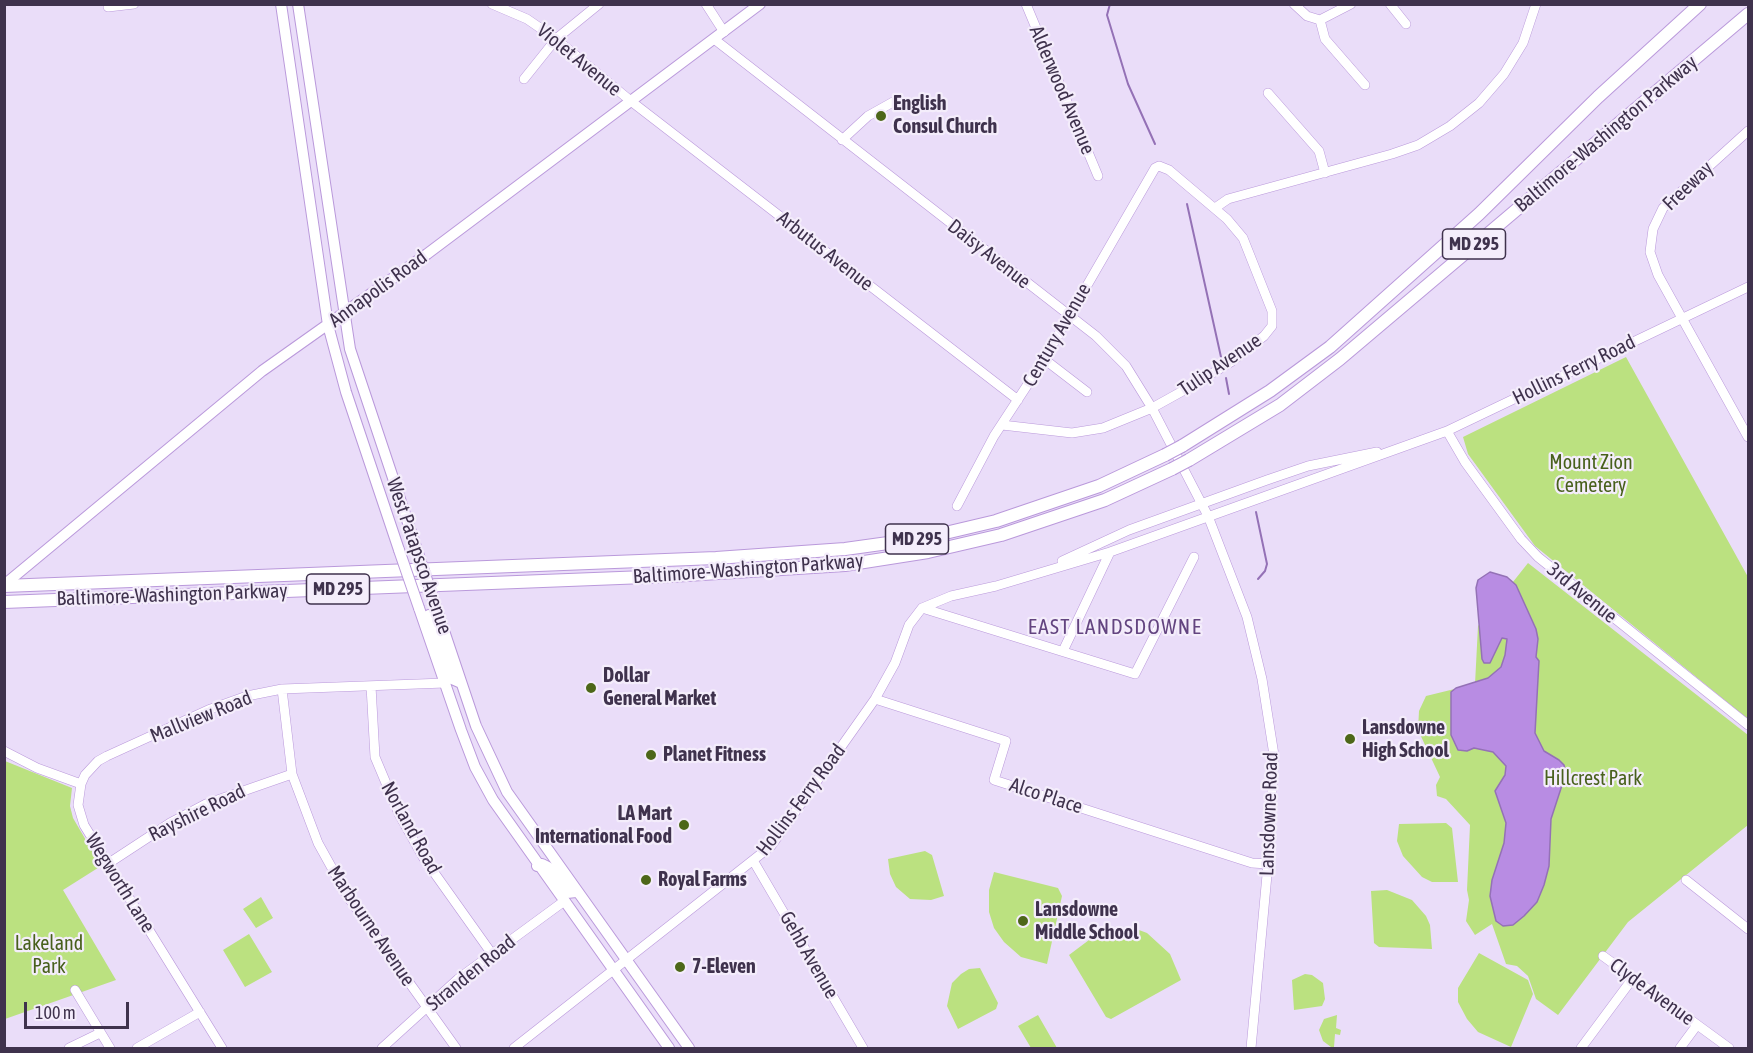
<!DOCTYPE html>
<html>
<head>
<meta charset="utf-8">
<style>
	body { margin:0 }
	#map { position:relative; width:1753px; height:1053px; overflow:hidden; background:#eaddf9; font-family:"Asap Condensed",sans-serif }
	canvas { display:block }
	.frame { position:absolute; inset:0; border:6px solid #3f324d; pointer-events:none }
	.scale { position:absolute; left:24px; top:1002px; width:105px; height:27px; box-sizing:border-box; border:3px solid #3f324d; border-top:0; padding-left:8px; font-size:18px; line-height:21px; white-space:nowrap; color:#3f324d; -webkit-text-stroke:4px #f4edfb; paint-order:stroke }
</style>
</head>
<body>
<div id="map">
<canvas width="1753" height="1053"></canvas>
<div class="frame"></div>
<div class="scale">100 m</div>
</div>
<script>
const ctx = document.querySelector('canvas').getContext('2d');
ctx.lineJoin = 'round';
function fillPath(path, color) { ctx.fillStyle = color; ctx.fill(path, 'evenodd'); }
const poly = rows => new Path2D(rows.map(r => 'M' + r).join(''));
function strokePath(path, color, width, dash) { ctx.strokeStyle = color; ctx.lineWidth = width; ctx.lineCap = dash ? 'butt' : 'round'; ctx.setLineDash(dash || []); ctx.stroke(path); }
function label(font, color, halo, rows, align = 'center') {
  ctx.font = font + ' "Asap Condensed",sans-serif'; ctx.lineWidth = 4.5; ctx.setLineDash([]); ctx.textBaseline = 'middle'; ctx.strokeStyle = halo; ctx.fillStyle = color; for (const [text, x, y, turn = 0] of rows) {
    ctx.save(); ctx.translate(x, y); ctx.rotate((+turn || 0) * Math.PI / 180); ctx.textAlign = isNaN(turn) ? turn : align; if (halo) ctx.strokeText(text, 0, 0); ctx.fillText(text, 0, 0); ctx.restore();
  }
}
const green = poly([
	[1626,357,1748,577,1748,719,1535,546,1468,454,1463,437],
	[1528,563,1748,735,1748,825,1628,922,1558,1015,1536,999,1528,976,1517,966,1506,964,1492,924,1475,935,1466,921,1469,900,1467,890,1470,825,1446,799,1437,796,1436,785,1440,777,1418,730,1419,711,1426,696,1475,684,1478,626],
	[5,761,72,788,70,806,73,818,101,866,63,890,116,980,5,1019],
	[1446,823,1452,828,1458,882,1432,882,1422,877,1403,856,1397,841,1399,824],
	[925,851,932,855,944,896,931,900,910,899,896,887,890,874,888,859],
	[994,872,1058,888,1062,896,1047,964,1021,957,1004,942,994,928,989,912,989,890],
	[1387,890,1412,900,1426,916,1430,925,1432,949,1379,947,1374,943,1371,891],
	[261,897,273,918,256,928,243,909],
	[1131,927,1147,933,1170,954,1181,980,1111,1019,1106,1017,1069,955,1097,934],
	[249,934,272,972,245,987,223,950],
	[1479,953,1528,980,1533,994,1511,1047,1478,1032,1467,1019,1458,1002,1458,988],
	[980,968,998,1003,996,1009,958,1029,947,1006,952,983,961,974,969,969],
	[1305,974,1312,975,1323,983,1325,999,1322,1006,1294,1010,1292,980],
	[1038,1015,1057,1048,1031,1048,1018,1026],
	[1337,1015,1336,1028,1341,1030,1340,1035,1335,1034,1334,1047,1331,1047,1323,1041,1319,1030,1324,1019]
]);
const water = poly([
	[1490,572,1507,577,1516,585,1536,629,1538,639,1536,657,1539,661,1535,733,1544,751,1559,760,1564,765,1566,773,1551,819,1549,866,1544,885,1537,902,1524,916,1513,925,1503,926,1496,921,1490,896,1492,880,1504,843,1506,823,1495,791,1505,775,1506,766,1493,752,1474,748,1467,751,1458,750,1451,735,1451,692,1456,688,1488,678,1501,667,1505,655,1507,639,1502,638,1490,663,1484,663,1482,659,1476,588,1478,580,1490,572]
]);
const stream = poly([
	[1110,4,1107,15,1128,84,1155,144],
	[1187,204,1221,357],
	[1226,378,1229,394],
	[1256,512,1267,564,1265,571,1258,579]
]);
const minor = poly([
	[492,4,527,19,556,39,632,102,1018,400],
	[706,4,724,32],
	[1026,4,1098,176],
	[1294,4,1307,16,1320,20,1351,4],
	[1390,4,1406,24],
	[108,7,134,4],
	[1320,20,1325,39,1365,85],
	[714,39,1096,336,1126,366,1152,408,1208,516,1247,617,1262,679,1274,755,1268,864,1251,1048],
	[524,79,556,39,599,4],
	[1268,93,1319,151,1325,173],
	[1748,131,1663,208,1653,229,1650,252,1658,275,1748,437],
	[842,140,868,116,893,102],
	[1215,208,1228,199,1392,154,1418,145,1450,126,1479,103,1504,74,1523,43,1536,4],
	[1044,359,1087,392],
	[1447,431,1465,462,1521,539,1538,557,1748,725],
	[957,506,994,436,1045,358,1155,168,1159,166,1169,170,1227,219,1243,238,1272,311,1272,326,1264,336,1231,362,1188,388,1152,408,1103,428,1072,433,1002,425],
	[1062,561,1129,530,1267,480,1308,466,1377,452],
	[922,608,1135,674,1194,557],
	[1063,651,1110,552],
	[371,686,375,757,399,814,423,857,492,954],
	[282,689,292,774,318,843,348,897,456,1048],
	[875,699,1006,741,994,780,1252,863,1268,864],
	[4,751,37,768,81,784],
	[754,862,863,1048],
	[109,863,170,823,206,804,292,774],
	[1686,880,1748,929],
	[1603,956,1729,1048],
	[75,990,110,1048],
	[69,1048,100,1033],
	[137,1048,200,1012],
	[222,1048,84,825,78,805,81,784,85,775,98,761,107,756,208,710,247,696,282,689,445,683],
	[382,1048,458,979,563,902],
	[514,1048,771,846,875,699,895,663,909,625,922,608,951,596,996,586,1110,552,1447,431,1748,287],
	[1581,1048,1633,978],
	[1680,1048,1697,1025]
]);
const major = poly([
	[281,4,328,325,346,392,399,550],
	[298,4,350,349,417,550],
	[4,585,262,371,427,254,760,4],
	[436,607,476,726,507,792,689,1048],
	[419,608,461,730,475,767,493,800,669,1048],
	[429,615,452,679,461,683],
	[537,866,542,864,548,867,567,893,576,892]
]);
const highway = poly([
	[1182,446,1270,391,1330,347,1479,214,1598,97,1700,4],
	[1189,460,1280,405,1340,359,1748,14],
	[4,586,716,558,845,549,924,538,996,521,1099,486,1165,455],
	[4,602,671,576,845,565,928,552,1001,535,1105,500,1172,469]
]);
const majorBridge = poly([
	[399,550,419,608],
	[417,550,436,607]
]);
const highwayBridge = poly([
	[1165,455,1182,446],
	[1172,469,1189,460]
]);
const markers = [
	[881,116,6,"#4d6719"],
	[591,688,6,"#4d6719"],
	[1350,739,6,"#4d6719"],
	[651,755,6,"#4d6719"],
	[684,825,6,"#4d6719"],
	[646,880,6,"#4d6719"],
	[1023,921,6,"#4d6719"],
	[680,967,6,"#4d6719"]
];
const shields = [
	[1474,244,63],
	[917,539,63],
	[338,589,63]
];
const shieldNames = [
	["MD 295",1474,244],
	["MD 295",917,539],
	["MD 295",338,589]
];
const streetNames = [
	["Violet Avenue",579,60,39],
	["Alderwood Avenue",1062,90,67],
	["Baltimore-Washington Parkway",1606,134,-40],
	["Freeway",1688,186,-44],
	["Arbutus Avenue",825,251,38],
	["Daisy Avenue",989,254,38],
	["Annapolis Road",378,289,-36],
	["Century Avenue",1057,335,-60],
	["Tulip Avenue",1220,365,-34],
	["Hollins Ferry Road",1574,370,-26],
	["West Patapsco Avenue",419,556,71],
	["Baltimore-Washington Parkway",748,569,-4],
	["3rd Avenue",1582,593,39],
	["Baltimore-Washington Parkway",172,595,-2],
	["Mallview Road",201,717,-22],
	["Alco Place",1046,796,18],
	["Hollins Ferry Road",801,800,-53],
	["Rayshire Road",197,813,-26],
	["Lansdowne Road",1269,814,-88],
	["Norland Road",411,828,61],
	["Wegworth Lane",120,883,58],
	["Marbourne Avenue",371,926,56],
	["Gehb Avenue",809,955,60],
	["Stranden Road",471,973,-39],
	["Clyde Avenue",1652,992,36]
];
const poiNames = [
	["English",893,104],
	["Consul Church",893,127],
	["Dollar",603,676],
	["General Market",603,699],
	["Lansdowne",1362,728],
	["High School",1362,751],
	["Planet Fitness",663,755],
	["LA Mart",672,814,"right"],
	["International Food",672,837,"right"],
	["Royal Farms",658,880],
	["Lansdowne",1035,910],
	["Middle School",1035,933],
	["7-Eleven",692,967]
];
const parkNames = [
	["Mount Zion",1591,463],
	["Cemetery",1591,486],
	["Hillcrest Park",1593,779],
	["Lakeland",49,944],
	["Park",49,967]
];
const neighbourhoodNames = [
	["EAST LANDSDOWNE",1115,627]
];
fillPath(green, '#bbe180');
fillPath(water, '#b88ce3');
strokePath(water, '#9471b6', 1.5);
strokePath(stream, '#9471b6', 2);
strokePath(minor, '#ba99db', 10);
strokePath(major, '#ba99db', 12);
strokePath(highway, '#ba99db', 14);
strokePath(minor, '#fff', 9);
strokePath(major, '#fff', 10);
strokePath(highway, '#fff', 12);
strokePath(majorBridge, '#ba99db', 12, []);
strokePath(highwayBridge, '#ba99db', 14, []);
strokePath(majorBridge, '#fff', 10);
strokePath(highwayBridge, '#fff', 12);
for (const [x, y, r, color] of markers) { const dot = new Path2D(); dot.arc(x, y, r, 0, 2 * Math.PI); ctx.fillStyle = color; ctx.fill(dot); strokePath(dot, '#f4edfb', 2); }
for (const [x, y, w] of shields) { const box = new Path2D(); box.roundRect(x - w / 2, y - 15, w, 30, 4.5); ctx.fillStyle = '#f4edfb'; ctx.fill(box); strokePath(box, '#3f324d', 1.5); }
label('bold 18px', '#3f324d', null, shieldNames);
label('20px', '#3f324d', '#f4edfb', streetNames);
label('bold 20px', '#3f324d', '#f4edfb', poiNames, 'left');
label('20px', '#48601c', '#f4edfb', parkNames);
ctx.letterSpacing = '1.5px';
label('21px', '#634480', '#f4edfb', neighbourhoodNames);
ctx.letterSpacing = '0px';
</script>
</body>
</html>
